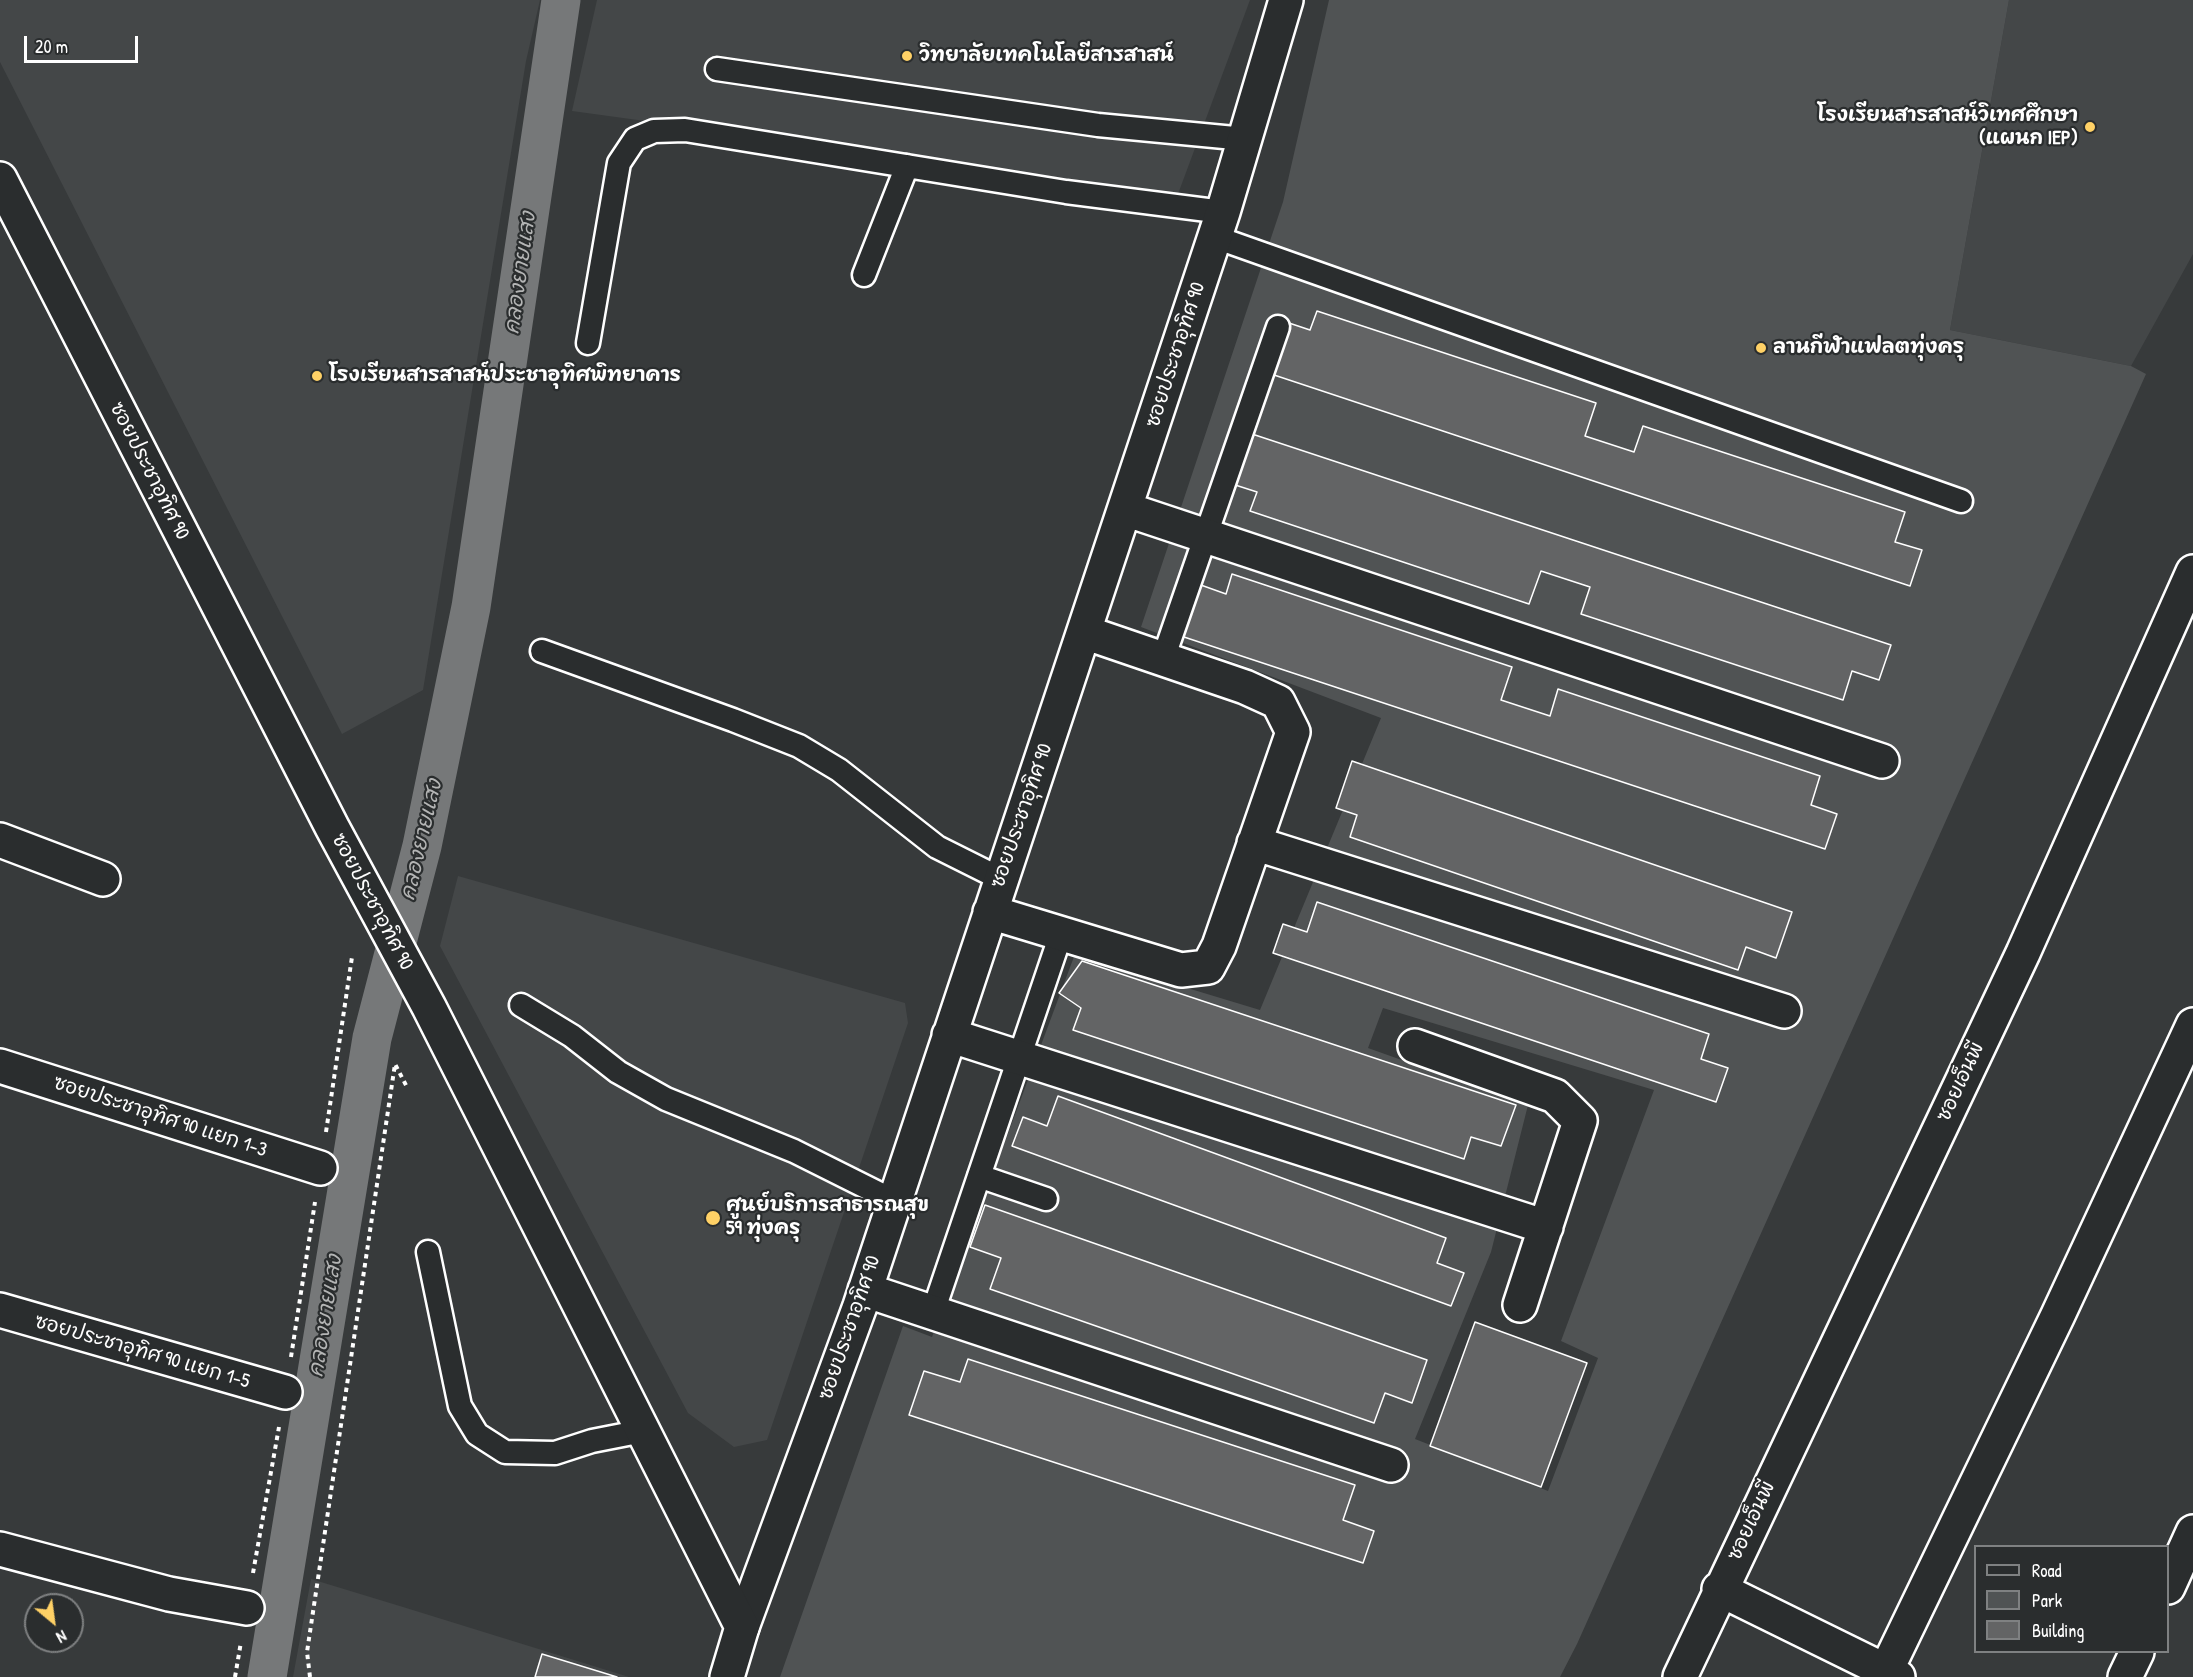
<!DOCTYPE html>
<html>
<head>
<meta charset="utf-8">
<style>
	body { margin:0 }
	#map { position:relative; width:2193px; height:1677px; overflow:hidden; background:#373a3b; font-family:"Patrick Hand",sans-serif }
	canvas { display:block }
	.legend { position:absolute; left:1974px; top:1545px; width:195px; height:108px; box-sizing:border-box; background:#2a2d2e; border:2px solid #7f8182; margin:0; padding:8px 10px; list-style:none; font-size:18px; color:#fff }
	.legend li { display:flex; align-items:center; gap:12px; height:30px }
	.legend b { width:30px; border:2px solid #7f8182 }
	.north { position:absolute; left:24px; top:1593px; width:60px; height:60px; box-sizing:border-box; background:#2a2d2e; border:2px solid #7f8182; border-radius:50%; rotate:151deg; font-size:16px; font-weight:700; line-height:24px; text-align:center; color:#fff }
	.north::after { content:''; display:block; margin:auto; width:21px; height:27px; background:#ffd166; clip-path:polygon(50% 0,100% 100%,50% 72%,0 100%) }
	.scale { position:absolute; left:24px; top:36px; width:114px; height:27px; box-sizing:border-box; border:3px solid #fff; border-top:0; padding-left:8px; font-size:18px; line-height:21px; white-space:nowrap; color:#fff; -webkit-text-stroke:4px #2a2d2e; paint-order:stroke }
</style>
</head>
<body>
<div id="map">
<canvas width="2193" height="1677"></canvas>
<ul class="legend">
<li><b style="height:8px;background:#2a2d2e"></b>Road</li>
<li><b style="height:16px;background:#505354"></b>Park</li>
<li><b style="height:16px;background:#636465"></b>Building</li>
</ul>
<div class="north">N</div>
<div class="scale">20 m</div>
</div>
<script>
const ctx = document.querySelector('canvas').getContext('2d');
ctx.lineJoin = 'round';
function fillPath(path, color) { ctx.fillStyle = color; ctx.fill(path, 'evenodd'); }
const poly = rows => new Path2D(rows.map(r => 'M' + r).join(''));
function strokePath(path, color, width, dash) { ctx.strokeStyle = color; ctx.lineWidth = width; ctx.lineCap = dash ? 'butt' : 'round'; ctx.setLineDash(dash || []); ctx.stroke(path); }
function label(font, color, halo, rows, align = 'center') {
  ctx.font = font + ' "Patrick Hand","Playpen Sans Thai",sans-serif'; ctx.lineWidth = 4.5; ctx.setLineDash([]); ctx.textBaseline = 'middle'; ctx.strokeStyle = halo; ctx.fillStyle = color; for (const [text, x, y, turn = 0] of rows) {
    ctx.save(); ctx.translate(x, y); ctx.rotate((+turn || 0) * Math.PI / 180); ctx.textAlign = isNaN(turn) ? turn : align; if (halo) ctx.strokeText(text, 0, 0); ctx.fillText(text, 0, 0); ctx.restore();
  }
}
const built = poly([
	[0,0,540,0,526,61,423,690,342,734,0,62],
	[597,0,1250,0,1178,194,572,111],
	[2009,0,2193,0,2193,254,2131,366,1950,330],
	[458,876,905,1003,908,1023,767,1440,734,1447,688,1413,440,946],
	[311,1579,403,1607,629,1677,293,1677]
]);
const green = poly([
	[1329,0,2009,0,1950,330,2131,366,2146,374,1577,1644,1560,1677,780,1677,903,1326,932,1337,1075,954,1260,1010,1381,718,1141,627,1283,202],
	[1383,1008,1654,1090,1561,1341,1598,1358,1548,1491,1415,1439,1491,1252,1528,1105,1368,1048]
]);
const canal = poly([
	[267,1677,372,1038,422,846,471,607,561,0]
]);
const building = poly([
	[1317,311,1596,403,1585,436,1634,452,1643,426,1905,512,1895,542,1922,550,1910,586,1265,372,1283,321,1310,330,1317,311],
	[1246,432,1891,645,1879,680,1852,671,1843,700,1581,614,1590,587,1541,571,1529,604,1250,511,1257,492,1229,483,1246,432],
	[1232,574,1512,667,1501,700,1550,716,1558,689,1820,776,1811,805,1837,814,1825,849,1181,636,1198,584,1226,594,1232,574],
	[1352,761,1792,912,1776,958,1746,947,1738,970,1350,837,1357,815,1336,808,1352,761],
	[1317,902,1709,1034,1701,1059,1728,1068,1716,1102,1273,953,1283,924,1307,932,1317,902],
	[1082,961,1516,1105,1501,1146,1471,1137,1464,1159,1073,1030,1081,1008,1059,993,1082,961],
	[1058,1096,1446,1238,1437,1263,1464,1273,1451,1306,1012,1146,1023,1117,1047,1126,1058,1096],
	[985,1205,1427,1360,1412,1403,1385,1393,1374,1423,990,1289,1001,1258,970,1247,985,1205],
	[1475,1322,1587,1363,1541,1487,1430,1446,1475,1322],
	[968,1359,1355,1485,1343,1520,1374,1531,1363,1563,909,1415,924,1371,960,1382,968,1359],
	[542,1654,617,1677,535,1677,542,1654]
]);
const path = poly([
	[326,1132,352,957],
	[291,1357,315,1202],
	[253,1573,279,1427],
	[235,1677,241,1642],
	[310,1677,307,1652,395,1064,408,1089]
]);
const service = poly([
	[717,69,1098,125,1245,139],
	[1215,237,1961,501],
	[864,275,907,166],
	[588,343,619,163,635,139,654,131,685,130,1066,192,1223,212],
	[542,651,733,720,799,746,839,770,937,847,1001,879],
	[1163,659,1278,327],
	[521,1005,572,1036,618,1072,666,1099,794,1151,894,1201],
	[979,1176,1046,1199],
	[428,1252,460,1406,477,1434,505,1452,555,1453,592,1441,643,1431],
	[933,1312,1061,934]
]);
const minor = poly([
	[1125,509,1882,761],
	[0,840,103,879],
	[1254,843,1784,1011],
	[990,912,1181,970,1208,967,1219,946,1293,732,1278,702,1245,687,1084,632],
	[949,1035,1546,1227],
	[1415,1046,1555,1096,1580,1121,1520,1305],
	[0,1066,320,1168],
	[865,1290,1391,1465],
	[0,1310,285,1392],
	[0,1549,169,1594,247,1608],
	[2168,1587,2193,1532],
	[1719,1589,1898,1677],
	[742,1627,860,1306,1223,212,1286,0],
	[1680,1677,2023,953,2193,572],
	[1883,1677,2058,1315,2193,1025],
	[2125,1677,2137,1652]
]);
const tertiary = poly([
	[0,179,332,827,429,1007,742,1627,727,1677]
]);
const markers = [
	[907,56,6,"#ffd166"],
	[2090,127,6,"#ffd166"],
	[1761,348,6,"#ffd166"],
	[317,376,6,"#ffd166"],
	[713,1218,8,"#ffd166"]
];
const poiNames = [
	["วิทยาลัยเทคโนโลยีสารสาสน์",919,56],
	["โรงเรียนสารสาสน์วิเทศศึกษา",2078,116,"right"],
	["(แผนก IEP)",2078,139,"right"],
	["ลานกีฬาแฟลตทุ่งครุ",1773,348],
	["โรงเรียนสารสาสน์ประชาอุทิศพิทยาคาร",329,376],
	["ศูนย์บริการสาธารณสุข",726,1206],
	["59 ทุ่งครุ",726,1229]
];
const streetNames = [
	["ซอยประชาอุทิศ 90",1176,355,-72],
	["ซอยประชาอุทิศ 90",149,471,63],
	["ซอยประชาอุทิศ 90",1022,816,-71],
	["ซอยประชาอุทิศ 90",372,902,62],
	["ซอยเอ็นพี",1961,1082,-65],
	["ซอยประชาอุทิศ 90 แยก 1-3",160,1117,18],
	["ซอยประชาอุทิศ 90",850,1328,-71],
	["ซอยประชาอุทิศ 90 แยก 1-5",142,1352,16],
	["ซอยเอ็นพี",1752,1521,-65]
];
const waterNames = [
	["คลองยายแสง",521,273,-82],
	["คลองยายแสง",422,840,-77],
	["คลองยายแสง",326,1316,-81]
];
fillPath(built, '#444748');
fillPath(green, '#505354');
strokePath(canal, '#767879', 39);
fillPath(building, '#636465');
strokePath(building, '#fff', 1.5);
strokePath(service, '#fff', 27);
strokePath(minor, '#fff', 38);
strokePath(tertiary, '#fff', 38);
strokePath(path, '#fff', 4, [4.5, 4.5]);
strokePath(service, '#2a2d2e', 22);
strokePath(minor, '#2a2d2e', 33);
strokePath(tertiary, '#2a2d2e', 33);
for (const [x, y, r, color] of markers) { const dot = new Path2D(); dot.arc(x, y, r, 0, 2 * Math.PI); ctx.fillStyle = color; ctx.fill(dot); strokePath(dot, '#2a2d2e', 2); }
label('bold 20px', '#fff', '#2a2d2e', poiNames, 'left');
label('20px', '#fff', '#2a2d2e', streetNames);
label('italic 21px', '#b4b5b5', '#2a2d2e', waterNames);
</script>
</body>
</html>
